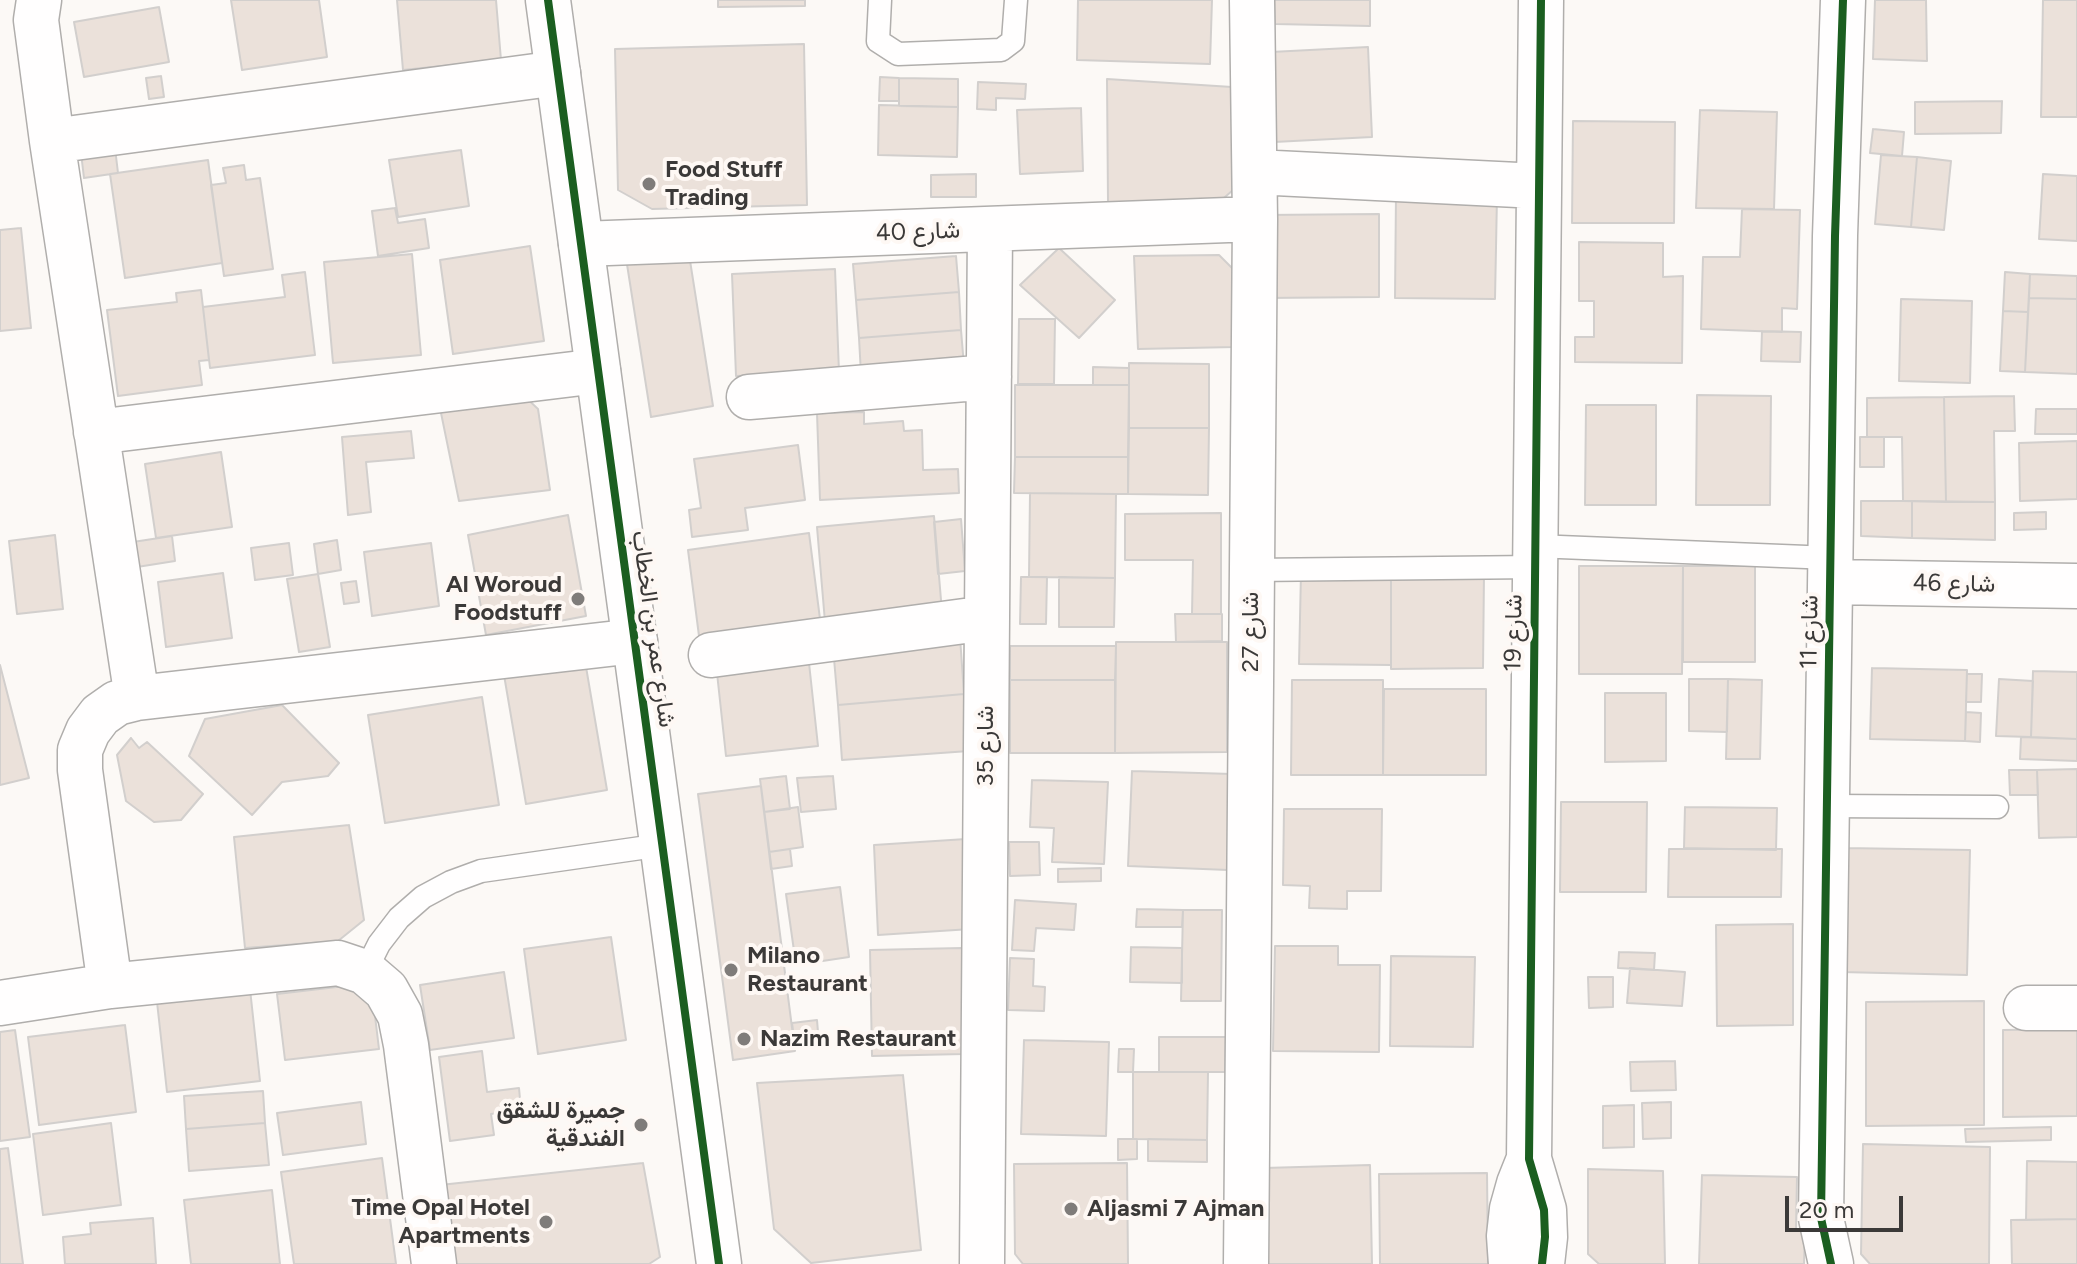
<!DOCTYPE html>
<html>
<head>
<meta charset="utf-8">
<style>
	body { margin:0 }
	#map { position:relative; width:2077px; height:1264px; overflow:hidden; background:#fcf9f6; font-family:Figtree,sans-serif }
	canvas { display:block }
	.scale { position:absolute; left:1785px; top:1196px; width:118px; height:36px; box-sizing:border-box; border:4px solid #3b3938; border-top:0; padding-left:10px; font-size:24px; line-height:28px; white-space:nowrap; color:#3b3938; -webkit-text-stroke:6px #fef8f4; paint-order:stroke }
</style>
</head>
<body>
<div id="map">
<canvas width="2077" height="1264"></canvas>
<div class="scale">20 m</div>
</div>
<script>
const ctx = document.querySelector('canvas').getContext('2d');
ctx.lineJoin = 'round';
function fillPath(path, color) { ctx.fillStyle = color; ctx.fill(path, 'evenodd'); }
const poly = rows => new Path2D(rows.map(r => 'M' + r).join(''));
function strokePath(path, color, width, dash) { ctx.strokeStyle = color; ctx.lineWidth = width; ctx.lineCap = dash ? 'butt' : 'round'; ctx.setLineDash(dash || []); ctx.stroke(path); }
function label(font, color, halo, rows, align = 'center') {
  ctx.font = font + ' Figtree,Vazirmatn,sans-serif'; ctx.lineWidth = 8; ctx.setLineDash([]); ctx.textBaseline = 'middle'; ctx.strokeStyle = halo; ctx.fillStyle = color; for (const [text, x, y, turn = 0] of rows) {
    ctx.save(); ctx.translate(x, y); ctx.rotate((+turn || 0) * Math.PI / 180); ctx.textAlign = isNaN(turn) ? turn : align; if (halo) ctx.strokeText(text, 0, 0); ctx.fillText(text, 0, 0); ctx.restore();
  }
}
const building = poly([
	[231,0,319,0,327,57,242,70,231,0],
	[397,0,496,0,501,60,403,70,397,0],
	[718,0,805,0,805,6,718,7,718,0],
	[1078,0,1212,0,1210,64,1077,60,1078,0],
	[1274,0,1370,0,1370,26,1275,24,1274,0],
	[1875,0,1926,0,1927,61,1873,59,1875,0],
	[2043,0,2077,0,2077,117,2041,117,2043,0],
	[159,7,169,62,84,77,74,22,159,7],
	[804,44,807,205,652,209,618,190,615,49,804,44],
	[1368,47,1372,137,1274,142,1271,52,1368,47],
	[161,76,164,97,149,99,146,78,161,76],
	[880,77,899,78,899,101,879,101,880,77],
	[899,78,958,79,958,107,899,106,899,78],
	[1107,79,1232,87,1233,190,1209,211,1108,202,1107,79],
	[978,82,1026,84,1025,99,996,98,996,110,977,109,978,82],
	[2002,101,2001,133,1915,134,1915,102,2002,101],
	[879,105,958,107,957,157,878,155,879,105],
	[1081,108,1083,171,1020,174,1017,110,1081,108],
	[1700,110,1777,112,1774,209,1696,208,1700,110],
	[1573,121,1675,122,1674,223,1572,223,1573,121],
	[1873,129,1904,132,1902,156,1870,153,1873,129],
	[115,148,118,173,84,178,81,153,115,148],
	[461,150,469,206,398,217,389,160,461,150],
	[1881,155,1917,157,1911,227,1875,224,1881,155],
	[1917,157,1951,161,1944,230,1911,227,1917,157],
	[208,160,222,263,125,278,110,174,208,160],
	[244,165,246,180,260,178,273,269,224,276,211,185,226,183,223,168,244,165],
	[976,174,976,197,931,197,931,175,976,174],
	[2043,174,2077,176,2077,241,2039,239,2043,174],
	[1396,195,1497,196,1495,299,1395,298,1396,195],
	[395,208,398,223,425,219,429,248,378,256,372,211,395,208],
	[1742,209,1800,210,1797,309,1782,308,1782,332,1701,329,1703,257,1740,257,1742,209],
	[1379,214,1379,297,1264,298,1264,215,1379,214],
	[21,228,31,328,0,331,0,230,21,228],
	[1579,242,1663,243,1663,277,1683,276,1682,363,1575,362,1575,337,1594,337,1594,301,1579,301,1579,242],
	[530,246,544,341,453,354,440,260,530,246],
	[688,248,713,406,651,417,626,258,688,248],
	[1059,248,1115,300,1079,338,1020,285,1059,248],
	[412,254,421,355,333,363,324,262,412,254],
	[1219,255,1235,271,1235,347,1138,349,1134,256,1219,255],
	[956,256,959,292,856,300,853,264,956,256],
	[835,269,839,372,736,376,732,274,835,269],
	[305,272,315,355,210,368,203,307,285,297,282,275,305,272],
	[2005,272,2030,274,2028,312,2003,311,2005,272],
	[2030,274,2077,276,2077,299,2029,298,2030,274],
	[201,290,209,360,199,361,202,385,118,396,107,310,177,302,176,293,201,290],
	[959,292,961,330,859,338,856,300,959,292],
	[2029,298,2077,299,2077,374,2025,372,2029,298],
	[1901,299,1972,301,1970,383,1899,381,1901,299],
	[2003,311,2028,312,2025,372,2000,371,2003,311],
	[1019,319,1055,319,1054,384,1018,384,1019,319],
	[961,330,964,366,861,374,859,338,961,330],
	[1762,331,1801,332,1800,362,1761,361,1762,331],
	[1129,363,1209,364,1209,428,1129,428,1129,363],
	[1093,367,1129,368,1129,385,1093,385,1093,367],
	[1015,385,1129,385,1128,457,1015,457,1015,385],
	[520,392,538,409,550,490,459,501,440,408,520,392],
	[1697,395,1771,396,1770,505,1696,505,1697,395],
	[2014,396,2015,431,1994,431,1995,502,1946,502,1944,397,2014,396],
	[1944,397,1946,502,1903,501,1902,437,1867,437,1867,398,1944,397],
	[1586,405,1656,405,1656,505,1585,505,1586,405],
	[2036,409,2077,409,2077,434,2035,434,2036,409],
	[864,412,864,424,903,421,904,431,922,430,923,470,958,469,959,493,820,500,817,413,864,412],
	[1129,428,1209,428,1208,495,1128,494,1129,428],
	[411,431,414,458,366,462,371,512,348,515,342,437,411,431],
	[1860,437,1884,437,1884,467,1860,467,1860,437],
	[2077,441,2077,499,2020,501,2019,443,2077,441],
	[798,445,805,500,745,508,748,530,692,537,689,510,701,508,694,459,798,445],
	[221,452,232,527,156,538,145,464,221,452],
	[1015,457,1128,457,1128,494,1014,493,1015,457],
	[1030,493,1116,494,1115,578,1029,577,1030,493],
	[1861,501,1912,501,1912,538,1861,536,1861,501],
	[1912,501,1995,502,1995,540,1912,538,1912,501],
	[2046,512,2046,529,2014,530,2014,513,2046,512],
	[1221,513,1221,614,1192,614,1193,560,1125,560,1125,514,1221,513],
	[568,515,586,616,486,635,468,535,568,515],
	[934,516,942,612,825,622,817,527,934,516],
	[961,519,965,571,938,574,934,522,961,519],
	[809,533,820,619,699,636,688,550,809,533],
	[55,535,63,609,17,614,9,541,55,535],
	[172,536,175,561,137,567,133,542,172,536],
	[337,540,341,570,318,574,314,544,337,540],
	[289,543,293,575,255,580,251,548,289,543],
	[431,543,439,606,372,616,364,552,431,543],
	[1579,566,1683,566,1682,674,1579,674,1579,566],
	[1683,566,1755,566,1755,662,1683,662,1683,566],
	[1301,572,1391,573,1391,665,1299,664,1301,572],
	[223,573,232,638,166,647,158,582,223,573],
	[1391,573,1484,573,1483,668,1391,669,1391,573],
	[318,574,330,647,299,652,287,579,318,574],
	[1021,577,1047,577,1046,624,1020,624,1021,577],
	[1059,577,1115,578,1114,627,1059,627,1059,577],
	[356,581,359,602,344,604,341,583,356,581],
	[1175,614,1222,614,1222,641,1176,642,1175,614],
	[960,637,964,694,838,705,833,647,960,637],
	[1116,642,1227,642,1227,752,1115,753,1116,642],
	[1010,646,1116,646,1115,680,1010,680,1010,646],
	[585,661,607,790,526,804,504,675,585,661],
	[809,663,818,746,726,756,717,673,809,663],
	[0,665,29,778,0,785,0,665],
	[1872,668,1967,670,1965,741,1870,739,1872,668],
	[2033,671,2077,672,2077,739,2031,737,2033,671],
	[1967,674,1982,674,1981,702,1966,702,1967,674],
	[1689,679,1728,679,1727,732,1689,731,1689,679],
	[1728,679,1762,680,1760,759,1726,759,1728,679],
	[1999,679,2033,681,2031,737,1996,736,1999,679],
	[1010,680,1115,680,1115,753,1010,753,1010,680],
	[1292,680,1383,680,1383,775,1291,775,1292,680],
	[1384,689,1486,689,1486,775,1383,775,1384,689],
	[1605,693,1666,693,1666,761,1605,762,1605,693],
	[964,694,969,751,842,760,838,705,964,694],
	[482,697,499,805,385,823,368,715,482,697],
	[282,705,339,763,328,776,282,782,252,815,189,756,205,719,282,705],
	[1966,712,1981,713,1980,742,1965,741,1966,712],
	[2021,737,2077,739,2077,761,2020,759,2021,737],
	[131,738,139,748,147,742,203,794,181,820,154,822,126,801,117,755,131,738],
	[2077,769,2077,837,2039,838,2037,770,2077,769],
	[2009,770,2037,770,2038,795,2010,795,2009,770],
	[1132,771,1232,774,1228,870,1128,866,1132,771],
	[786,776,790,809,764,812,760,779,786,776],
	[833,776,836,809,801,812,797,778,833,776],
	[1032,780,1108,782,1104,864,1052,862,1054,828,1030,827,1032,780],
	[761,786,795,1051,733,1060,698,794,761,786],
	[1561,802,1647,802,1646,892,1560,892,1561,802],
	[798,807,803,847,769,852,764,812,798,807],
	[1685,807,1777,808,1776,850,1684,848,1685,807],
	[1284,809,1382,809,1381,891,1347,891,1347,909,1309,908,1310,886,1283,885,1284,809],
	[349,825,364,920,338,941,245,948,234,837,349,825],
	[966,839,971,929,878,935,874,845,966,839],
	[1009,842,1039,842,1040,875,1010,876,1009,842],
	[1844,848,1970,850,1967,975,1841,972,1844,848],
	[790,849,792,866,771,869,769,852,790,849],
	[1669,849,1782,849,1781,897,1668,897,1669,849],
	[1101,868,1101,881,1058,882,1058,869,1101,868],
	[840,887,849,957,796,965,786,894,840,887],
	[1015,900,1076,904,1074,930,1036,928,1034,951,1012,950,1015,900],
	[1137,909,1183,910,1182,927,1136,927,1137,909],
	[1183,910,1222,910,1221,1001,1181,1001,1183,910],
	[1793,924,1793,1025,1717,1026,1716,925,1793,924],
	[611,937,626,1040,538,1054,524,949,611,937],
	[1275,946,1338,946,1338,965,1380,965,1379,1052,1273,1051,1275,946],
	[1131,947,1182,948,1182,983,1130,982,1131,947],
	[962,948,964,1054,872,1056,870,950,962,948],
	[1619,952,1655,953,1654,970,1618,968,1619,952],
	[1391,956,1475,957,1473,1047,1390,1046,1391,956],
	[1010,958,1034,959,1033,986,1045,987,1044,1011,1008,1010,1010,958],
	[1630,968,1685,972,1682,1006,1627,1003,1630,968],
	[504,972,514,1038,430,1050,420,985,504,972],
	[1588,977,1613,977,1613,1007,1589,1008,1588,977],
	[371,983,379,1049,285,1060,277,994,371,983],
	[250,989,260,1081,167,1092,157,1002,250,989],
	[1984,1001,1984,1125,1866,1126,1866,1002,1984,1001],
	[817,1020,819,1044,795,1046,792,1023,817,1020],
	[125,1025,136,1112,39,1125,28,1037,125,1025],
	[2077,1029,2077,1116,2003,1117,2003,1030,2077,1029],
	[15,1030,30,1137,0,1141,0,1032,15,1030],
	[1159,1037,1226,1037,1225,1072,1159,1072,1159,1037],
	[1024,1040,1109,1042,1106,1136,1021,1134,1024,1040],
	[1119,1049,1134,1049,1133,1072,1118,1072,1119,1049],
	[482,1051,487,1092,519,1088,521,1110,491,1114,494,1135,450,1141,439,1057,482,1051],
	[1675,1061,1676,1090,1631,1091,1630,1062,1675,1061],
	[1133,1072,1208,1072,1207,1140,1133,1139,1133,1072],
	[903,1075,921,1250,811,1263,774,1229,757,1083,903,1075],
	[263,1091,265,1123,186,1129,184,1096,263,1091],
	[361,1102,366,1144,283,1155,277,1113,361,1102],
	[1671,1102,1671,1138,1643,1139,1642,1103,1671,1102],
	[1634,1105,1634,1147,1603,1148,1603,1106,1634,1105],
	[111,1123,121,1205,43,1215,33,1134,111,1123],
	[265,1123,269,1165,189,1171,186,1129,265,1123],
	[2051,1127,2051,1140,1966,1142,1965,1129,2051,1127],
	[1118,1139,1137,1139,1137,1159,1118,1160,1118,1139],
	[1148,1139,1207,1140,1207,1162,1148,1161,1148,1139],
	[1863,1144,1990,1147,1989,1264,1870,1264,1861,1254,1863,1144],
	[8,1148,23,1264,0,1264,0,1149,8,1148],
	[382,1158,396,1264,294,1264,281,1172,382,1158],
	[2027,1161,2077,1162,2077,1219,2026,1220,2027,1161],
	[643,1163,660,1257,649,1264,454,1264,431,1186,643,1163],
	[1127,1163,1128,1264,1023,1264,1015,1254,1014,1164,1127,1163],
	[1370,1165,1372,1264,1267,1264,1264,1168,1370,1165],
	[1588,1169,1663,1171,1665,1264,1599,1264,1588,1254,1588,1169],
	[1487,1173,1488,1264,1380,1264,1379,1174,1487,1173],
	[1702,1175,1797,1177,1796,1230,1805,1230,1804,1264,1699,1264,1702,1175],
	[272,1190,280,1264,191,1264,184,1200,272,1190],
	[153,1218,156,1264,65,1264,63,1237,91,1234,90,1223,153,1218],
	[2077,1219,2077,1264,2012,1264,2011,1220,2077,1219]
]);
const lane = poly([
	[880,0,878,41,898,54,1001,50,1013,41,1016,0],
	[1535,546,1831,558],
	[1252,570,1535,567],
	[1827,806,1997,807],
	[365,972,379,944,399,918,423,897,451,882,481,871,662,845]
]);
const street = poly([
	[39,0,36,20,52,141,137,698],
	[1541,0,1529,1159,1544,1210,1545,1237,1542,1264],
	[52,141,558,73],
	[1255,172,1538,186],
	[581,244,1255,219],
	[749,397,989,377],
	[96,432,598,371],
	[1831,582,2077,586],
	[711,655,987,618],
	[110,986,80,770,80,750,88,731,100,715,117,703,137,698,635,641],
	[0,1003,110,986,338,963,365,972,386,990,400,1015,406,1045,434,1264],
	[2026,1008,2077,1008],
	[982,1264,990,229],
	[1246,1264,1255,219,1252,0],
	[1511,1264,1509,1236,1512,1209,1519,1184,1529,1159],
	[1831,1264,1821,1218,1835,236,1843,0]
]);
const secondary = poly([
	[548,0,719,1264]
]);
const cycleway = poly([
	[548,0,719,1264],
	[1541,0,1529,1159,1544,1210,1545,1237,1542,1264],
	[1831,1264,1821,1218,1835,236,1843,0]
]);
const markers = [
	[649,184,8,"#7f7c7a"],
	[578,599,8,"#7f7c7a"],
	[731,970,8,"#7f7c7a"],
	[744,1039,8,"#7f7c7a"],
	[641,1125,8,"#7f7c7a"],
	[1071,1209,8,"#7f7c7a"],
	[546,1222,8,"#7f7c7a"]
];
const poiNames = [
	["Food Stuff",665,170],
	["Trading",665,198],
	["Al Woroud",562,585,"right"],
	["Foodstuff",562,613,"right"],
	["Milano",747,956],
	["Restaurant",747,984],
	["Nazim Restaurant",760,1039],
	["جميرة للشقق",625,1111,"right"],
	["الفندقية",625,1139,"right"],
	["Time Opal Hotel",530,1208,"right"],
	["Apartments",530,1236,"right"],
	["Aljasmi 7 Ajman",1087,1209]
];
const streetNames = [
	["شارع 40",918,232,-2],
	["شارع 46",1954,584,1],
	["شارع عمر بن الخطاب",653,629,82],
	["شارع 27",1251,632,-90],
	["شارع 11",1810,632,-89],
	["شارع 19",1514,633,-89],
	["شارع 35",986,746,-90]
];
fillPath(building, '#ebe1da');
strokePath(building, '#d2cfcd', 2);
strokePath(lane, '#b0aeac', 25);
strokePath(street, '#b0aeac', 47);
strokePath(secondary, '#b0aeac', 47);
strokePath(lane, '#fffefe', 22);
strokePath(street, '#fffefe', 44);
strokePath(secondary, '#fffefe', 44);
strokePath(cycleway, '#1b5e20', 8);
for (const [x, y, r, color] of markers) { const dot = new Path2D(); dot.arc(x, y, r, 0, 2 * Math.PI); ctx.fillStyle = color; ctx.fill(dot); strokePath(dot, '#fef8f4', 3); }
label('bold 24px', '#3b3938', '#fef8f4', poiNames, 'left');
label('24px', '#3b3938', '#fef8f4', streetNames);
</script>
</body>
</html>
